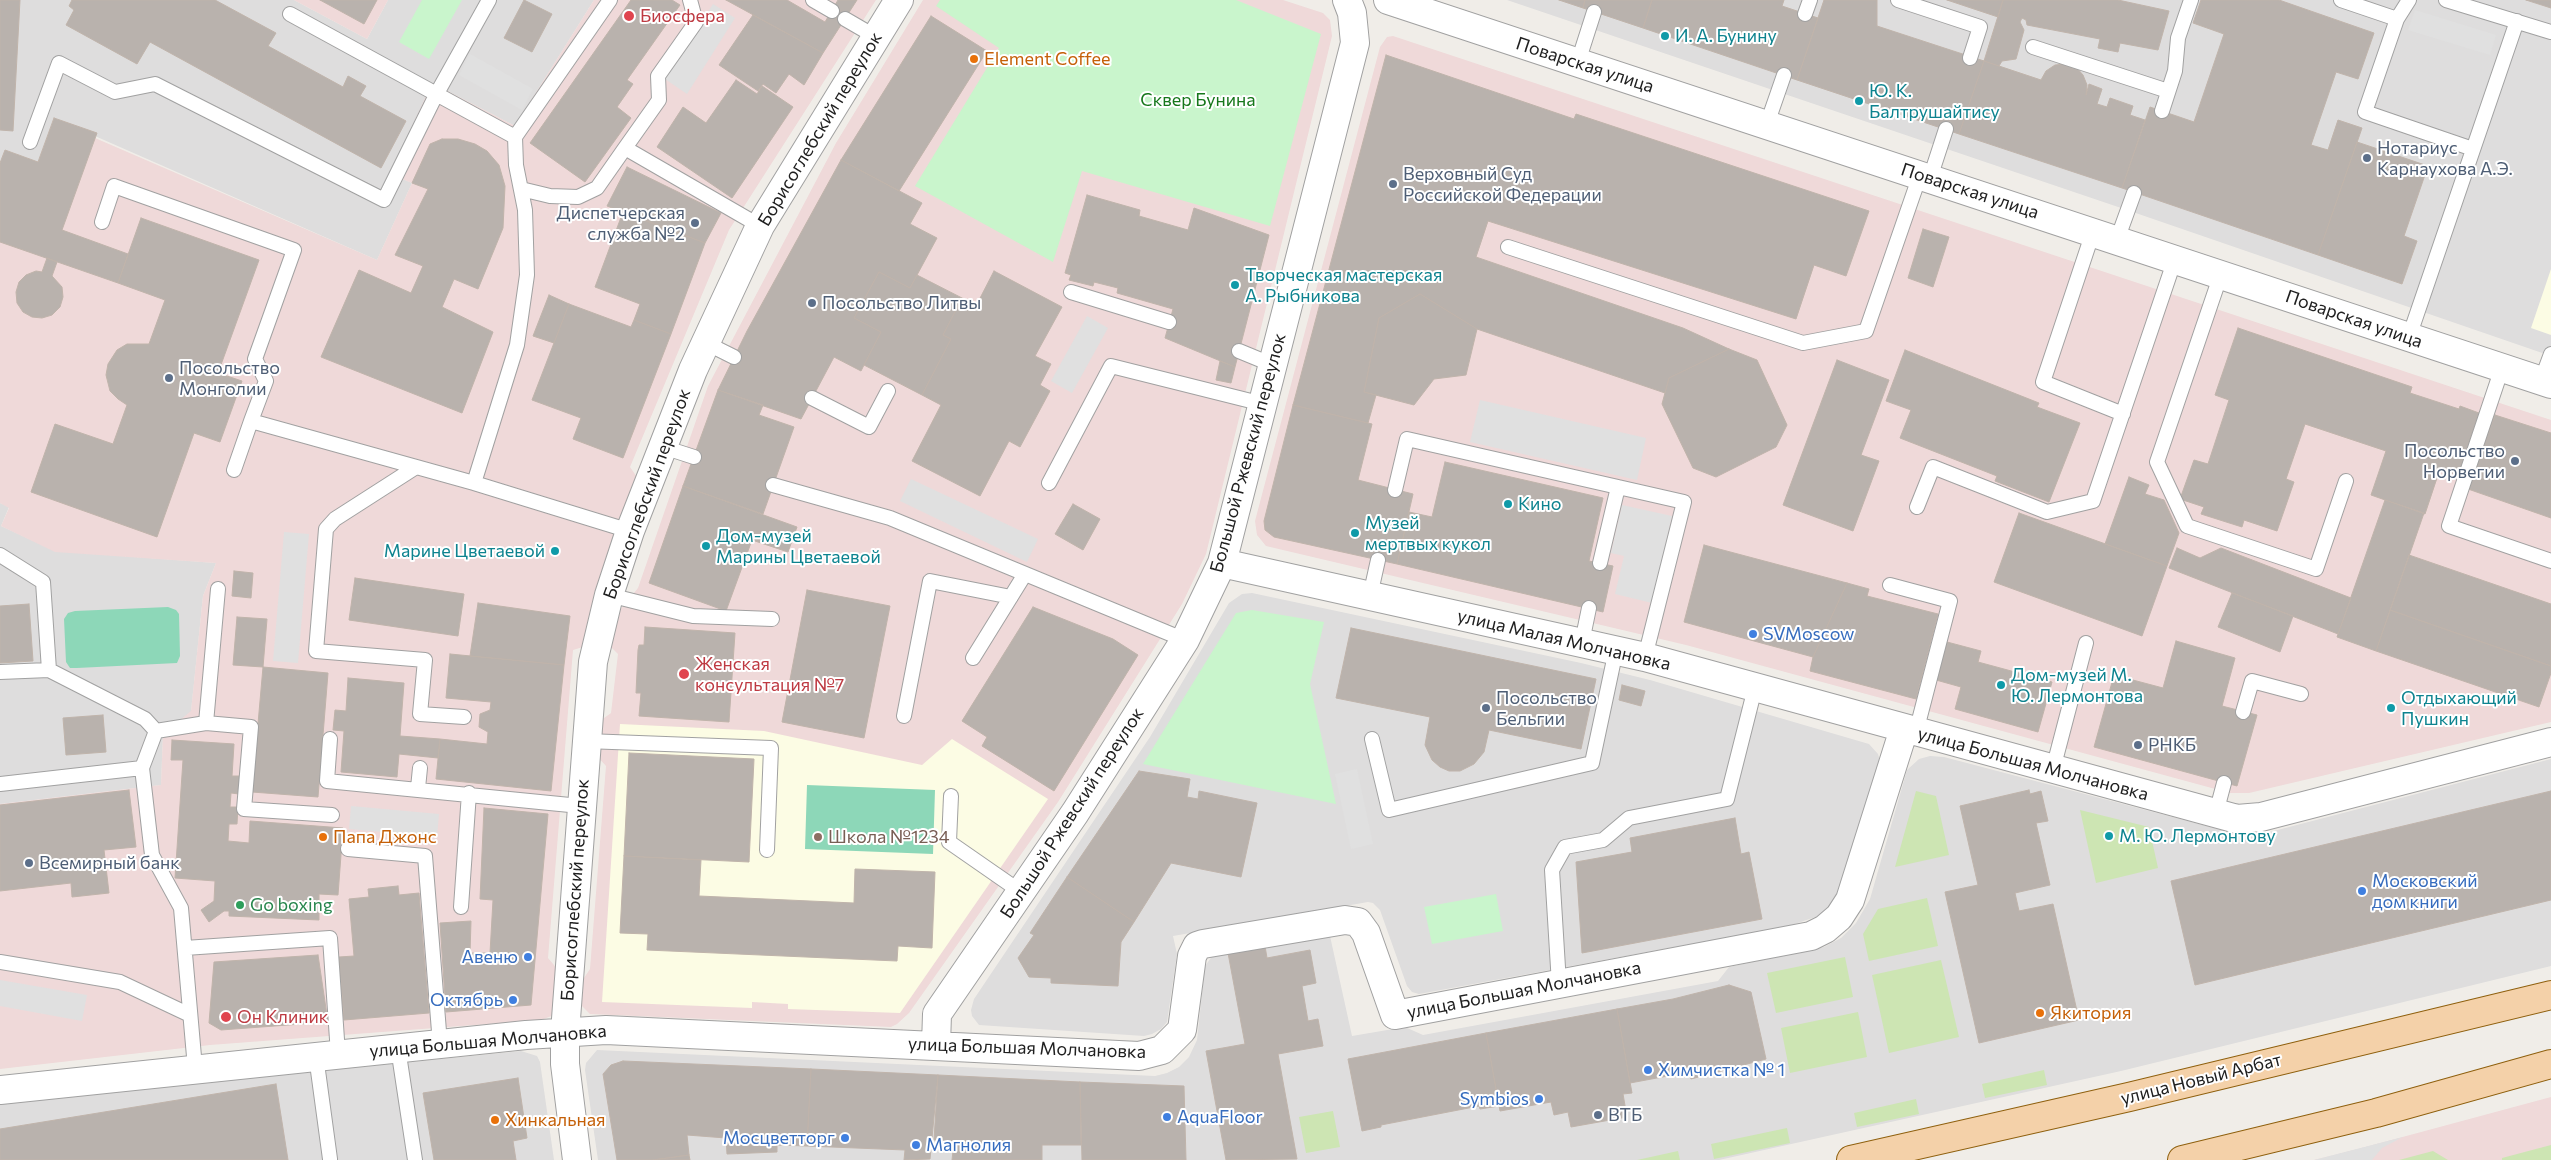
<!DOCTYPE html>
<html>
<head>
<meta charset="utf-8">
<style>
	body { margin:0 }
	canvas { display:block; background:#f0ede8 }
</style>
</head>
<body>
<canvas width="2551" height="1160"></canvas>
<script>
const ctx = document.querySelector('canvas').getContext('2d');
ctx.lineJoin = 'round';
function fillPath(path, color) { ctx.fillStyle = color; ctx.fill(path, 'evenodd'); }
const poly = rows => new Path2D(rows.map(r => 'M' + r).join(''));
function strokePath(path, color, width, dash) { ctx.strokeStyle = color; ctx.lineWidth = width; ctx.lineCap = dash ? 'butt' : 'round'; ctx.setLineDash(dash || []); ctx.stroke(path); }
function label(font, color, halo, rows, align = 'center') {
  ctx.font = font + ' Commissioner,sans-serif'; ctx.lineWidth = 4; ctx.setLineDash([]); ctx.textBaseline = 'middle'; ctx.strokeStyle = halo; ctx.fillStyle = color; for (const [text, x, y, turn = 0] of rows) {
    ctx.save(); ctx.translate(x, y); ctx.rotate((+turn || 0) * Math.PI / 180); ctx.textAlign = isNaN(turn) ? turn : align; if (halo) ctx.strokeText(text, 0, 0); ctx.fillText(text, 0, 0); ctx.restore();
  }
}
const residential = poly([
	[0,0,294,0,367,39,388,0,594,0,515,126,432,83,391,174,412,183,377,260,54,118,38,162,5,150,0,163],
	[1507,0,2551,0,2551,356,2127,210],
	[0,503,9,507,1,526,55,551,216,563,203,596,191,712,163,734,161,785,0,804],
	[1252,593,1581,663,1650,680,1869,744,1878,754,1880,761,1838,896,1829,907,1818,916,1789,926,1419,994,1412,992,1407,986,1380,910,1373,903,1368,902,1173,936,1177,954,1167,1022,1161,1029,1152,1034,1144,1036,979,1025,972,1016,971,1010,974,999,1150,737,1229,603,1242,594],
	[1930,756,1944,757,2241,835,2266,833,2551,759,2551,966,2121,1071,1719,1160,598,1160,585,1070,586,1063,597,1050,1155,1076,1167,1073,1179,1067,1189,1057,1197,1040,1205,966,1213,955,1330,936,1352,1036,1405,1027,1423,1035,1718,981,1729,967,1824,947,1841,938,1856,923,1870,899,1907,770,1919,759],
	[521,1051,537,1056,540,1062,554,1160,0,1160,0,1103]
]);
const commercial = poly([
	[294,0,388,0,367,39],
	[594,0,876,0,729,230,630,467,639,480,586,646,573,650,548,958,559,971,554,1015,541,1020,210,1045,0,1069,0,804,161,785,163,734,191,711,203,596,216,563,55,552,1,526,9,508,0,503,0,163,5,150,38,162,54,118,97,133,95,138,377,260,412,183,390,174,432,83,515,126],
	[923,0,1283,0,1323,13,1330,20,1332,36,1206,554,1182,604,1058,802,909,1013,897,1024,891,1027,590,1014,581,1005,580,984,590,969,606,766,597,756,600,721,611,713,618,654,608,644,615,616,638,588,708,386,836,143],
	[1393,36,2551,420,2551,722,2249,793,2230,793,1686,645,1266,546,1257,535,1255,521,1380,47,1387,37],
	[2551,1097,2551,1160,2314,1160,2358,1149]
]);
const education = poly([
	[2551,269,2551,335,2531,328],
	[620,724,764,731,922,765,952,739,1048,799,900,1013,788,1009,788,1004,752,1002,752,1008,602,1002]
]);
const grass = poly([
	[1916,791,1936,796,1949,855,1895,867],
	[2080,810,2149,827,2158,868,2096,883],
	[1927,898,1938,946,1869,961,1863,934,1878,909],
	[1845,957,1853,997,1776,1013,1767,973],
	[1941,960,1959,1037,1889,1053,1872,975],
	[1858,1012,1867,1057,1790,1073,1781,1028],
	[2044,1070,2047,1085,1985,1098,1982,1084],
	[1916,1099,1919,1114,1857,1127,1854,1113],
	[1333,1111,1340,1147,1306,1153,1299,1117],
	[1787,1128,1790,1143,1714,1159,1711,1144],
	[2551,1145,2551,1160,2502,1160,2502,1158],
	[1678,1151,1680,1160,1637,1160],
	[2433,1151,2448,1160,2399,1160]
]);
const park = poly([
	[422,0,462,0,429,59,399,42],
	[940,0,1236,0,1321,34,1270,226,1082,171,1053,262,915,186,999,48,936,6],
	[1252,610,1324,622,1310,684,1336,804,1143,764,1236,613],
	[1496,894,1503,931,1432,944,1424,907]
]);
const pitch = poly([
	[168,607,176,610,179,614,180,656,177,663,77,668,70,668,66,662,64,619,68,613,75,611],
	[807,785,935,790,933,854,805,849]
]);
const parking = poly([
	[713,4,735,18,687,94,665,79],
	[2415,10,2496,35,2490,55,2408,30],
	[470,54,533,89,522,110,459,75],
	[1087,316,1108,328,1072,393,1051,381],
	[1480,400,1646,438,1637,480,1470,442],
	[911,479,1038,539,1027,562,900,501],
	[1622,505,1672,516,1652,603,1615,594,1624,556,1611,553],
	[284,532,309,534,298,663,273,661],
	[1357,769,1373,844,1351,849,1335,774],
	[351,806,439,814,437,837,349,829],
	[0,980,87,995,82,1021,0,1006],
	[2403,1137,2382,1148,2372,1160,2314,1160]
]);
const building = poly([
	[0,0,20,0,13,131,0,130,0,0],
	[72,0,215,0,276,33,268,46,343,87,348,76,366,86,360,96,406,121,381,168,150,42,137,64,66,25,74,10,69,6,72,0],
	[320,0,377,0,364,24,320,0],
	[524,0,552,14,532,52,504,38,524,0],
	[631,0,672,0,680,5,627,80,633,84,617,107,631,118,585,182,530,143,631,0],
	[726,0,787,0,825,22,838,0,857,0,823,53,726,0],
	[1559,0,1585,0,1583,8,1559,0],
	[1585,0,1652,0,1643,28,1583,8,1585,0],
	[1652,0,1784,0,1782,6,1818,18,1797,80,1643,28,1652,0],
	[1824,0,1877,0,1877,26,1984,61,1959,134,1797,80,1824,0],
	[1947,0,2003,0,1998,17,1947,0],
	[2003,0,2118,0,2169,11,2158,50,2120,43,2118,52,2098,48,2100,39,2027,25,2026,20,2022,18,2020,22,2024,30,2016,59,2002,61,1999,66,1984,61,2003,0],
	[2201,0,2279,0,2374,33,2358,79,2336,72,2311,145,2328,150,2338,120,2362,128,2318,255,2122,188,2150,107,2194,122,2224,34,2193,23,2201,0],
	[2526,0,2551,0,2551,8,2526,0],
	[753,15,823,53,804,85,789,74,776,93,763,84,758,91,719,65,753,15],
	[931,16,987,51,899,191,841,160,931,16],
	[1386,55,1574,119,1576,114,1869,211,1846,276,1814,265,1796,319,1488,221,1476,257,1683,328,1729,349,1669,378,1665,393,1477,329,1420,294,1379,318,1364,392,1376,395,1368,423,1293,405,1386,55],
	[1984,61,2041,80,2046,71,2055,65,2066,64,2076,67,2083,75,2087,85,2086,95,2089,84,2102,89,2097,104,2107,107,2110,98,2133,106,2130,115,2145,120,2122,188,1959,134,1984,61],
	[736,80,757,94,762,86,793,107,732,198,657,147,683,107,706,123,736,80],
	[54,118,97,133,62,230,128,254,118,283,0,242,0,163,5,150,38,162,54,118],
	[442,139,458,139,475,144,487,151,499,165,505,186,503,228,478,289,454,279,442,307,493,332,462,413,321,357,359,270,411,293,423,266,395,255,428,189,412,183,430,144,442,139],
	[2357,142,2428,166,2404,236,2417,241,2402,284,2318,255,2357,142],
	[841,160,922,203,910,224,937,238,910,288,879,272,854,318,881,332,864,365,861,371,834,357,801,419,718,390,747,331,841,160],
	[627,167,721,213,705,243,607,206,627,167],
	[1087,195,1140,210,1139,216,1188,230,1194,208,1269,235,1235,367,1165,338,1173,309,1117,293,1118,288,1094,282,1093,286,1069,280,1071,275,1065,273,1087,195],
	[623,212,705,243,671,334,634,320,640,304,595,287,623,212],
	[141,218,259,260,218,373,242,381,220,442,194,433,157,537,31,492,55,424,113,444,127,405,118,399,110,391,106,375,108,364,117,350,127,344,149,344,165,300,118,283,141,218],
	[1923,229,1949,237,1933,287,1908,278,1923,229],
	[47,258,57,262,52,276,62,287,63,297,60,307,52,315,42,318,32,317,23,312,17,303,16,292,19,282,26,275,36,271,42,272,47,258],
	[994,271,1062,307,1035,356,1051,364,1040,385,1050,391,1020,447,1009,441,980,496,912,461,941,405,922,395,951,339,943,335,962,298,976,306,994,271],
	[879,272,910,288,917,275,962,298,943,335,951,339,922,395,864,365,881,332,854,318,879,272],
	[1420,294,1477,329,1466,375,1434,379,1414,405,1364,392,1379,318,1420,294],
	[549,295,569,304,554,343,533,336,549,295],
	[569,304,631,327,634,320,671,334,623,458,573,439,581,418,532,400,569,304],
	[2238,328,2412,387,2410,393,2459,409,2460,406,2479,413,2458,475,2440,469,2425,514,2371,495,2386,451,2305,424,2286,479,2294,482,2277,531,2244,520,2242,527,2201,514,2204,507,2180,499,2194,460,2208,464,2229,400,2215,395,2238,328],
	[1729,349,1757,360,1787,425,1776,447,1716,477,1693,468,1662,404,1669,378,1729,349],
	[1905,350,2039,403,2037,407,2080,423,2049,502,1995,481,1997,476,1900,438,1911,410,1886,401,1905,350],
	[1837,360,1889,380,1861,455,1879,461,1853,531,1783,505,1837,360],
	[1220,361,1235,367,1231,383,1216,380,1220,361],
	[718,390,763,405,759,415,794,427,763,514,683,486,718,390],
	[1293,405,1372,424,1358,480,1413,494,1397,564,1274,537,1265,530,1264,521,1293,405],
	[2495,415,2551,433,2551,518,2468,489,2495,415],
	[1445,462,1603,498,1589,561,1613,566,1603,612,1397,564,1409,512,1432,517,1445,462],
	[2129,477,2149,485,2145,494,2164,500,2179,533,2167,566,2105,544,2129,477],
	[683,486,797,527,788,552,752,540,726,611,649,583,683,486],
	[2385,500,2424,513,2376,651,2337,637,2385,500],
	[1073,504,1100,519,1083,550,1055,534,1073,504],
	[2019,513,2167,566,2142,636,1994,582,2019,513],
	[1704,545,1847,583,1813,657,1684,622,1704,545],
	[2177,548,2200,558,2221,548,2351,598,2338,634,2169,568,2177,548],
	[2409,555,2551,604,2551,666,2390,610,2409,555],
	[234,571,253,573,251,598,232,596,234,571],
	[355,578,464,594,458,636,349,620,355,578],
	[1847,583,1869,589,1867,596,1938,614,1916,699,1810,671,1813,657,1847,583],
	[807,590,890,606,864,738,782,722,807,590],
	[2232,593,2293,616,2280,652,2218,627,2232,593],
	[478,603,570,616,564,665,470,656,478,603],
	[29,604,33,661,0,663,0,606,29,604],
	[1033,607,1113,639,1138,655,1054,791,982,746,987,737,962,721,1033,607],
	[2390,610,2551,666,2551,673,2539,707,2376,651,2390,610],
	[237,617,267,619,263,667,233,665,237,617],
	[645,627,735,633,729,722,639,716,641,693,636,693,638,650,639,645,644,645,645,627],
	[1351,628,1596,679,1581,749,1489,730,1484,752,1474,764,1460,771,1449,771,1440,767,1432,760,1425,745,1430,717,1336,698,1351,628],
	[2176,641,2235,658,2222,706,2257,715,2237,786,2094,747,2114,675,2163,688,2176,641],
	[1947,642,1981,651,1978,662,2052,682,2038,732,1955,709,1961,687,1936,680,1947,642],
	[450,654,564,665,551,791,436,779,440,739,487,744,488,732,479,727,480,714,490,710,491,702,446,698,450,654],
	[263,667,328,673,318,797,252,792,263,667],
	[348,678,404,683,400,736,440,739,438,758,399,754,397,777,341,772,344,731,333,730,335,710,346,711,348,678],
	[1622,685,1645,691,1641,706,1619,700,1622,685],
	[103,715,106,752,66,755,63,718,103,715],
	[172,740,234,744,232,776,240,776,239,794,231,793,230,807,238,807,237,824,229,824,228,841,249,843,250,821,343,828,338,895,319,894,319,920,229,916,229,911,224,911,209,922,201,910,214,901,215,881,175,878,183,760,171,760,172,740],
	[629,753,754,759,749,862,624,856,629,753],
	[1139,771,1190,779,1187,797,1198,799,1199,791,1257,803,1241,877,1171,863,1134,922,1067,877,1139,771],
	[129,790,136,847,104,850,109,893,72,897,71,883,0,891,0,805,129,790],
	[2029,790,2030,794,2041,791,2048,821,2036,823,2050,885,2015,893,2019,911,2053,904,2079,1020,1979,1043,1945,892,1978,885,1960,806,2029,790],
	[2551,791,2551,900,2195,985,2171,881,2551,791],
	[484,808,548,814,531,1005,446,1012,440,923,471,921,470,953,490,953,493,900,480,899,484,808],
	[1735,818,1741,854,1749,852,1762,919,1582,953,1576,862,1632,852,1630,838,1735,818],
	[624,856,701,860,699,896,854,903,855,869,935,872,932,948,898,946,897,961,647,950,648,934,620,933,624,856],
	[1067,877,1134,922,1121,942,1118,986,1051,983,1051,978,1029,977,1018,958,1034,935,1030,933,1067,877],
	[398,886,399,895,419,893,429,1013,344,1020,339,957,354,956,349,899,369,897,368,889,398,886],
	[1265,946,1267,958,1310,950,1316,983,1302,986,1308,1021,1318,1019,1323,1046,1278,1054,1297,1159,1226,1160,1206,1051,1245,1044,1228,953,1265,946],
	[318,955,328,1022,221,1030,209,1023,214,962,318,955],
	[1729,985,1751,992,1766,1059,1691,1079,1689,1072,1630,1083,1617,1009,1673,999,1729,985],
	[1617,1009,1632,1093,1623,1094,1627,1117,1571,1127,1568,1112,1554,1115,1551,1102,1500,1111,1486,1033,1617,1009],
	[1486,1033,1499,1106,1480,1109,1479,1106,1381,1125,1381,1127,1362,1131,1348,1059,1486,1033],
	[623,1061,811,1069,807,1146,777,1145,777,1152,727,1154,726,1138,687,1135,689,1155,653,1160,617,1160,603,1074,611,1065,623,1061],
	[811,1069,938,1075,930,1159,904,1160,905,1150,807,1146,811,1069],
	[938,1075,1080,1082,1081,1145,1042,1145,1042,1160,952,1160,954,1142,934,1140,938,1075],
	[518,1078,527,1138,513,1141,516,1160,434,1160,423,1093,518,1078],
	[1080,1082,1184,1086,1186,1160,1082,1160,1080,1082],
	[276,1084,288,1160,0,1160,0,1129,276,1084],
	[689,1155,690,1160,653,1160,689,1155]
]);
const lane = poly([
	[690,0,696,22,658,76,659,100,625,148,760,226],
	[813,0,832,11],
	[1898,0,1980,27,1970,58],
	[2341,0,2397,19],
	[2409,0,2397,19,2365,112,2473,149],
	[2446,0,2551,32],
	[290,14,515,137,516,165,525,210,527,275,517,345,474,483],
	[1805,14,1810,0],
	[845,19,876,37],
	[2033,47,2168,91],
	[1578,62,1594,12],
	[2162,111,2175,71,2178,38,2191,0],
	[1767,124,1784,75],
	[515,137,610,0],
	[30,142,59,63,115,92,155,84,384,200,436,95,489,0],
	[1930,178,1946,129],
	[521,189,550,196,578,197,597,188,625,148],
	[102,222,114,186,294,250,255,359,266,381,251,421,474,483,630,531],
	[2093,232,2043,382,2123,414],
	[2117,240,2134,193],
	[1508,247,1803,343,1866,331,1920,175],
	[2221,274,2157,462,2187,526,2316,569,2346,481],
	[1071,292,1169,322],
	[2409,337,2517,21],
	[706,343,734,357],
	[1239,351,1273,365],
	[2502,368,2449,526,2551,561],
	[2541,381,2551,354],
	[812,398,869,427,888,391],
	[663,447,694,457],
	[416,467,335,519,326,529,316,651,425,660,420,714,464,717],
	[234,470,251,421],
	[1049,483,1111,366,1263,404],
	[773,485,890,518,1185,640],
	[1395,490,1407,439,1684,502,1645,657],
	[1917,507,1933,467,2047,512,2093,501,2175,259],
	[0,555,43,582,49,670,0,672],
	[1600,563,1618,487],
	[1890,585,1950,601,1916,732],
	[609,595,693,616,772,619],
	[1370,596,1378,560],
	[1582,642,1589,608],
	[973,658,1025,574],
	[49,670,145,719,156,731],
	[2243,712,2252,681,2301,694],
	[904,716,930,581,1011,597],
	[206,723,251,727,244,809,332,815],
	[330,739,327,781,580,806],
	[1372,739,1389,810,1592,763,1616,650],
	[586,741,771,748,767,850],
	[142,768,156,731,206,723,218,589],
	[2053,769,2086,643],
	[0,784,142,768,152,855,181,908,195,1068],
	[418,788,420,768],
	[951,796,949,842,1021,892],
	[2216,813,2224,783],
	[348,849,425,856,440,1044],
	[461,907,469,793],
	[185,948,330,938,338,1054],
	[0,962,120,982,190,1015],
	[1559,984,1552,870,1565,847,1603,840,1629,818,1727,799,1755,688],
	[398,1048,415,1160],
	[316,1056,330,1159]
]);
const street = poly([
	[1388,0,2551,384],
	[1222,563,1645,657,2237,819,2261,817,2551,742],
	[936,1045,937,1014,1075,813,1185,640,1222,563,1355,43,1352,13,1347,0],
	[0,1090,526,1035,606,1030,1139,1056,1162,1050,1182,1030,1192,956,1197,946,1203,944,1345,920,1358,922,1366,933,1395,1015,1811,936,1825,929,1839,917,1850,900,1904,729],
	[577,1160,565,1064,565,1032,593,662,609,595,630,531,693,370,760,226,899,0]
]);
const primary = poly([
	[1851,1160,2129,1097,2551,995],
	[2182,1160,2376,1113,2551,1064]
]);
const markers = [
	[629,16,6,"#e0444e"],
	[1665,36,5,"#0f9aa8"],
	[974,59,5,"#e8710a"],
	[1859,101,5,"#0f9aa8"],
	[2367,158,5,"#5c6f8a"],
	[1393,184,5,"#5c6f8a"],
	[695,223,5,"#5c6f8a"],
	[1235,285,5,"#0f9aa8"],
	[812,303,5,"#5c6f8a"],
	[169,378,5,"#5c6f8a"],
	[2515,461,5,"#5c6f8a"],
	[1508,504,5,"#0f9aa8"],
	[1355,533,5,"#0f9aa8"],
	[706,546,5,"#0f9aa8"],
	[555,551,5,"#0f9aa8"],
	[1753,634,5,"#3f7fe0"],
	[684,674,6,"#e0444e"],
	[2001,685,5,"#0f9aa8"],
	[1486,708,5,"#5c6f8a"],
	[2391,708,5,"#0f9aa8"],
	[2138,745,5,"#5c6f8a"],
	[2109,836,5,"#0f9aa8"],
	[323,837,5,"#e8710a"],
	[818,837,5,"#8d6e63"],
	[29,863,5,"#5c6f8a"],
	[2362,891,5,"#3f7fe0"],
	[240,905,5,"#2e9e5b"],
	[528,957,5,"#3f7fe0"],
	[513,1000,5,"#3f7fe0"],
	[2040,1013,5,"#e8710a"],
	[226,1017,6,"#e0444e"],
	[1648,1070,5,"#3f7fe0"],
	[1539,1099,5,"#3f7fe0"],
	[1598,1115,5,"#5c6f8a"],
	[1167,1117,5,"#3f7fe0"],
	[495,1120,5,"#e8710a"],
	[845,1138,5,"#3f7fe0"],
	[916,1145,5,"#3f7fe0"]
];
const healthNames = [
	["Биосфера",640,16],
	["Женская",695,664],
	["консультация №7",695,685],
	["Он Клиник",237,1017]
];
const cultureNames = [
	["И. А. Бунину",1675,36],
	["Ю. К.",1869,91],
	["Балтрушайтису",1869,112],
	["Творческая мастерская",1245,275],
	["А. Рыбникова",1245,296],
	["Кино",1518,504],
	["Музей",1365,523],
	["мертвых кукол",1365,544],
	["Дом-музей",716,536],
	["Марины Цветаевой",716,557],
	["Марине Цветаевой",545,551,"right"],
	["Дом-музей М.",2011,675],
	["Ю. Лермонтова",2011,696],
	["Отдыхающий",2401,698],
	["Пушкин",2401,719],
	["М. Ю. Лермонтову",2119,836]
];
const foodNames = [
	["Element Coffee",984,59],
	["Папа Джонс",333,837],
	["Якитория",2050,1013],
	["Хинкальная",505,1120]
];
const streetNames = [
	["Поварская улица",1585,65,18],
	["Борисоглебский переулок",820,129,-59],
	["Поварская улица",1970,191,18],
	["Поварская улица",2354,319,19],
	["Большой Ржевский переулок",1248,453,-75],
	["Борисоглебский переулок",647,494,-70],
	["улица Малая Молчановка",1564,640,13],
	["улица Большая Молчановка",2033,764,15],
	["Большой Ржевский переулок",1072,813,-57],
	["Борисоглебский переулок",575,890,-86],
	["улица Большая Молчановка",1524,990,-11],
	["улица Большая Молчановка",488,1041,-5],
	["улица Большая Молчановка",1027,1048,2],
	["улица Новый Арбат",2201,1079,-14]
];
const parkNames = [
	["Сквер Бунина",1198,100]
];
const serviceNames = [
	["Нотариус",2377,148],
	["Карнаухова А.Э.",2377,169],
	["Верховный Суд",1403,174],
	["Российской Федерации",1403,195],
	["Диспетчерская",685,213,"right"],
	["служба №2",685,234,"right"],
	["Посольство Литвы",822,303],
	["Посольство",179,368],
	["Монголии",179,389],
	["Посольство",2505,451,"right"],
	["Норвегии",2505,472,"right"],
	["Посольство",1496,698],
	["Бельгии",1496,719],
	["РНКБ",2148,745],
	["Всемирный банк",39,863],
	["ВТБ",1608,1115]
];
const shopNames = [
	["SVMoscow",1763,634],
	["Московский",2372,881],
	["дом книги",2372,902],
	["Авеню",518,957,"right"],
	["Октябрь",503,1000,"right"],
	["Химчистка № 1",1658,1070],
	["Symbios",1529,1099,"right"],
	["AquaFloor",1177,1117],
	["Мосцветторг",835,1138,"right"],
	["Магнолия",926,1145]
];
const educationNames = [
	["Школа №1234",828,837]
];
const leisureNames = [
	["Go boxing",250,905]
];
fillPath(residential, '#dedddd');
fillPath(commercial, '#efd9d9');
fillPath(education, '#fcfce4');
fillPath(grass, '#cde5b3');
fillPath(park, '#c9f5cc');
fillPath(pitch, '#8dd7b8');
fillPath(parking, '#e0e0e0');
fillPath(building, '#b9b2ad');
strokePath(building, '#c0b4ab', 1);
strokePath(lane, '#a1a1a1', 16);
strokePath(street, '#a1a1a1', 30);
strokePath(primary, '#8f600e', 30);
strokePath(lane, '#fff', 14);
strokePath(street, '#fff', 28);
strokePath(primary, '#f4d1a9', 28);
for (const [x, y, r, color] of markers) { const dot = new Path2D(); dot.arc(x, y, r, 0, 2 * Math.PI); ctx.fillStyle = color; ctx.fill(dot); strokePath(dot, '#fff', 2); }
label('18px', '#be3a42', '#fff', healthNames, 'left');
label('18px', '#0d838f', '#fff', cultureNames, 'left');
label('18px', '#c56008', '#fff', foodNames, 'left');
label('18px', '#202020', '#fff', streetNames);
label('18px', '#16771b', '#fff', parkNames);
label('18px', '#4e5e75', '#fff', serviceNames, 'left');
label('18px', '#366cbe', '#fff', shopNames, 'left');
label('18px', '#785e54', '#fff', educationNames, 'left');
label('18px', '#27864d', '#fff', leisureNames, 'left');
</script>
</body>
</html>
